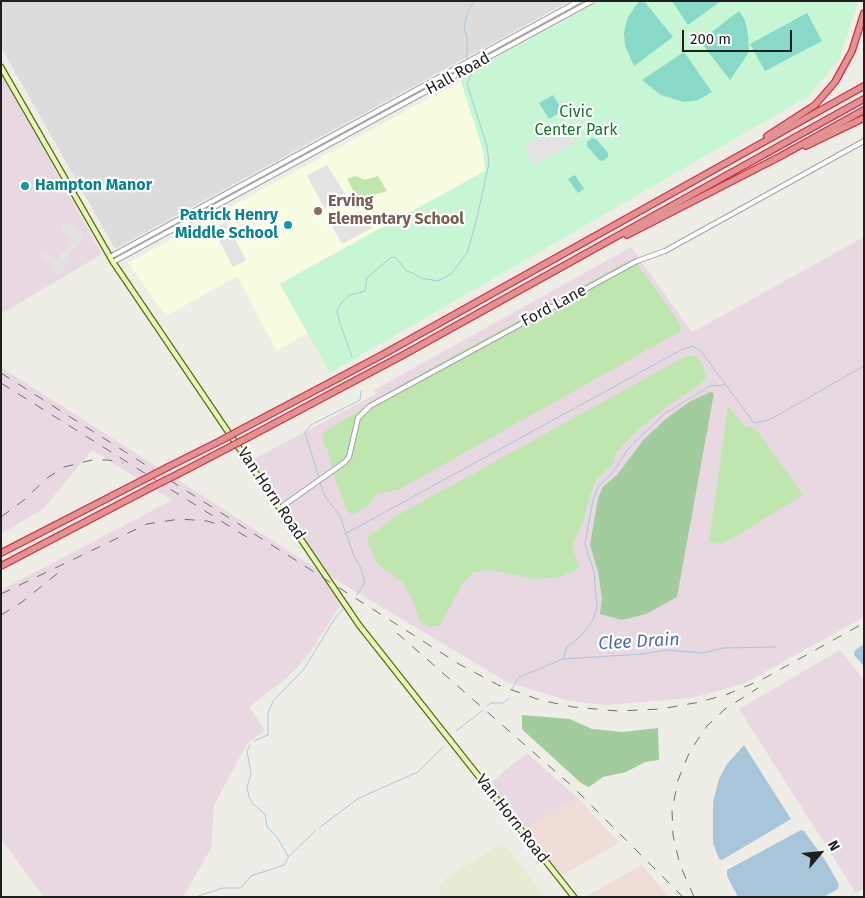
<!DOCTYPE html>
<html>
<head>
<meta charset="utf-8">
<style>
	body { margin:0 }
	#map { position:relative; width:865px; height:898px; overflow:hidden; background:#efeee6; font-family:"Fira Sans",sans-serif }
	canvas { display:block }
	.frame { position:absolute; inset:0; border:2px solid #1f1f1f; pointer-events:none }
	.north { position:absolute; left:795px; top:828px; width:50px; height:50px; -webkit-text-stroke:4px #fff; paint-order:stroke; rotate:62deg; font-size:14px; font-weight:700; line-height:20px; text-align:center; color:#1f1f1f }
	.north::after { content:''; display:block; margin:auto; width:18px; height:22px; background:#1f1f1f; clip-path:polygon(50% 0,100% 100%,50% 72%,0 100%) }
	.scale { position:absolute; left:682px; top:30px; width:110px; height:22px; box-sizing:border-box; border:2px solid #1f1f1f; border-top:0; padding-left:6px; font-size:15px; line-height:18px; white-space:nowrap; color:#1f1f1f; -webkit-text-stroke:4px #fff; paint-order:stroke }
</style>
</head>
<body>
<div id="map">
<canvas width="865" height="898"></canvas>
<div class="frame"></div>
<div class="north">N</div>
<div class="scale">200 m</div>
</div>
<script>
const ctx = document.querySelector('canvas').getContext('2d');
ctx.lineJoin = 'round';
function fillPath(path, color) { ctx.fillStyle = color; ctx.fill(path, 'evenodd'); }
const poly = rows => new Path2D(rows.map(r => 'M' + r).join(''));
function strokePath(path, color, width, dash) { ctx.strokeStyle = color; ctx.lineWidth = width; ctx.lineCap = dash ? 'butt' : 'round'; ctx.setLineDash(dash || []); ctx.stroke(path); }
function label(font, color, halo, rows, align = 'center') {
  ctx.font = font + ' "Fira Sans",sans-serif'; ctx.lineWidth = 4.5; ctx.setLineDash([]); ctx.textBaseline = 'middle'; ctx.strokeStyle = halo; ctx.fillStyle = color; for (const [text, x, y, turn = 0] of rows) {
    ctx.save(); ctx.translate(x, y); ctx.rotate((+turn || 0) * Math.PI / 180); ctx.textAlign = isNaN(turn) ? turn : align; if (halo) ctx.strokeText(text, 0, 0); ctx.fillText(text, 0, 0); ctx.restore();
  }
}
const residential = poly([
	[1,1,570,1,115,249,1,47]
]);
const commercial = poly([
	[578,798,619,843,562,875,525,828],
	[642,865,669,897,585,897]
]);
const industrial = poly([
	[1,73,102,254,1,314],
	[864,237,864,617,743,684,692,698,605,705,569,701,507,682,328,575,252,460,376,394,374,390,631,247,691,331,698,329],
	[1,367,325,574,352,614,340,606,309,654,289,676,249,707,265,730,247,744,214,805,211,848,183,897,44,897,1,839,1,590,172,500,92,450,43,509,1,534],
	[840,650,864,680,864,889,856,893,739,709],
	[527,753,578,798,525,828,489,784]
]);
const education = poly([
	[461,81,484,154,485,171,280,283,307,333,277,351,237,276,166,316,128,263]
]);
const farmland = poly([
	[500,844,507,847,545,897,440,897,440,887,445,879]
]);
const grass = poly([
	[355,176,365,180,378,176,387,191,362,199,356,195,347,179],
	[631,261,637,264,665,302,680,324,681,331,400,489,376,494,371,503,356,513,351,514,347,510,333,474,327,448,323,444,323,434,327,430,407,381,626,262],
	[688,355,695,356,703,365,706,376,703,382,668,406,633,434,616,453,614,463,596,481,591,492,584,520,573,543,573,549,579,567,577,569,562,577,534,579,491,570,474,572,463,583,440,625,430,627,419,621,414,603,404,584,377,563,367,540,369,536,398,515],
	[728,406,745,427,753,428,758,432,803,495,730,540,719,544,709,542]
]);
const forest = poly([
	[710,392,714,393,677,597,646,614,622,620,600,614,602,598,598,572,590,545,598,498,603,487,617,475,644,439,667,418,689,402],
	[522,715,570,719,592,729,623,732,658,728,659,760,645,762,626,772,603,777,589,787,581,783,526,733,522,729]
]);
const park = poly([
	[599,1,858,1,840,58,809,96,330,373,280,284,485,171,484,154,461,81,464,76]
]);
const pitch = poly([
	[639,1,644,1,673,37,634,66,625,46,624,32,628,17],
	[672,1,721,1,688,25],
	[739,11,745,20,748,34,749,52,730,80,700,41],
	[807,13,822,41,765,71,750,44],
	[684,52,712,92,707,95,698,100,684,102,661,95,642,80],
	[553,95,563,111,549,119,539,103],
	[592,138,596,139,608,153,608,157,603,161,599,160,587,146,587,142],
	[575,175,584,189,578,193,568,179]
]);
const parking = poly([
	[566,123,576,142,534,165,524,146],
	[327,165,347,197,325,209,307,176],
	[357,212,363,212,372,228,342,244,332,226],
	[65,222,81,232,80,235,83,237,75,250,72,248,68,255,70,257,60,274,54,270,55,267,39,257,44,251,59,262,58,259,62,251,65,252,71,238,75,237,73,235,71,237,60,230],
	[226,222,246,260,233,267,214,231,216,227]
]);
const water = poly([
	[864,644,864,666,854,655,855,650],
	[744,745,791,819,722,860,719,859,713,843,713,802,719,779,727,764],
	[801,830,804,831,825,860,839,884,838,889,823,897,738,897,727,876,727,870]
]);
const stream = poly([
	[467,58,467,37,464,28,467,13,474,1],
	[340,324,337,310,342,302,350,295,365,291,367,278,390,258,395,257,406,270,421,278,438,281,451,274,467,253,476,222,489,163,487,146,467,84,472,72],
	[341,326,352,357],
	[319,478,305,432,311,425,360,400,361,391],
	[320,482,324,495,340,516,354,556,361,568,365,582,357,595],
	[345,534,681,350,692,346,700,350,754,423,769,420,864,366],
	[563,659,567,647,581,636,593,620,597,606,594,572,585,544,593,500,598,487,613,472,628,449,664,414,710,386,725,385],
	[512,689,519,677,563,659,643,654,666,650,703,653,723,648,776,647],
	[487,706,491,703,503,703,509,698],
	[456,731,483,710],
	[254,741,268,735,268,713,273,701,304,669,335,618,343,609],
	[250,745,247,751,251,774,247,787,249,797,253,804,265,814,267,827,277,837,288,856],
	[319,828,359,798,418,772,443,747],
	[195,897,223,888,241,888,251,876,284,865,289,856,316,830]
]);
const tertiary = poly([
	[110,257,579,1],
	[113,262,592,1],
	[280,508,345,462,349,457,358,418,370,406,637,261,665,251,864,141]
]);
const secondary = poly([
	[1,67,113,262,359,625,574,897]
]);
const motorway = poly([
	[767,136,815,105,835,82,852,51,864,13],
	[806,146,864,118],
	[627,235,781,156,864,110],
	[244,428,382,355,864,86],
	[249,437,405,354,864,99],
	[168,467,220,441],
	[178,474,226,449],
	[1,553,139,482],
	[1,566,150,488]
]);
const rail = poly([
	[1,373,459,664,498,685,540,700,573,707,618,711,661,709,700,702,728,694,763,679,864,623],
	[1,383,253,541],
	[1,517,24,500,47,478,64,467,92,460,108,460,123,463],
	[1,594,147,524,180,519,207,521,220,525],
	[1,615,22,602,58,573],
	[397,633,572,786,683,897],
	[694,897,680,865,673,835,672,810,678,780,690,751,707,726,725,709,758,688]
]);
const motorwayBridge = poly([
	[220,441,244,428],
	[226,449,249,437],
	[139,482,168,467],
	[150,488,178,474]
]);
const markers = [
	[25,186,5,"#0f9aa8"],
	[318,211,5,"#8d6e63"],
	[288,225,5,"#0f9aa8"]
];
const streetNames = [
	["Hall Road",458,74,-29],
	["Ford Lane",554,306,-28],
	["Van Horn Road",271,494,56],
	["Van Horn Road",512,819,52]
];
const parkNames = [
	["Civic",576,113],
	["Center Park",576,131]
];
const cultureNames = [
	["Hampton Manor",35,186],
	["Patrick Henry",278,216,"right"],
	["Middle School",278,234,"right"]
];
const educationNames = [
	["Erving",328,202],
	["Elementary School",328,220]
];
const waterNames = [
	["Clee Drain",639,642,-3]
];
fillPath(residential, '#dddcdc');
fillPath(commercial, '#efdcd6');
fillPath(industrial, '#e8d8e2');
fillPath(education, '#f8fde1');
fillPath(farmland, '#e5ecd2');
fillPath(grass, '#bfe6af');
fillPath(forest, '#a2cc9d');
fillPath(park, '#c6f6d3');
fillPath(pitch, '#89d9c9');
fillPath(parking, '#e3e3e3');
fillPath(water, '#a9c5da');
strokePath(stream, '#a9c5da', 1);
strokePath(tertiary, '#a3a3a3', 6);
strokePath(secondary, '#52700c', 7);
strokePath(motorway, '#d03048', 8);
strokePath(tertiary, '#fff', 4);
strokePath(secondary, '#e8f6bd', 4.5);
strokePath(motorway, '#e19392', 5.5);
strokePath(rail, '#6d6d6d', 1, [10, 10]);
strokePath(motorwayBridge, '#d03048', 8, []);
strokePath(motorwayBridge, '#e19392', 5.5);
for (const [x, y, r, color] of markers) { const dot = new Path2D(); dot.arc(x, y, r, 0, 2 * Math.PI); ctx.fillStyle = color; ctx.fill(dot); strokePath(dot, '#fff', 2); }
label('16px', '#1f1f1f', '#fff', streetNames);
label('16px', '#13772e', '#fff', parkNames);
label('bold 16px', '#0d838f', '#fff', cultureNames, 'left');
label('bold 16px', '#785e54', '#fff', educationNames, 'left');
label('italic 18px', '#516ca9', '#fff', waterNames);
</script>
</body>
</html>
